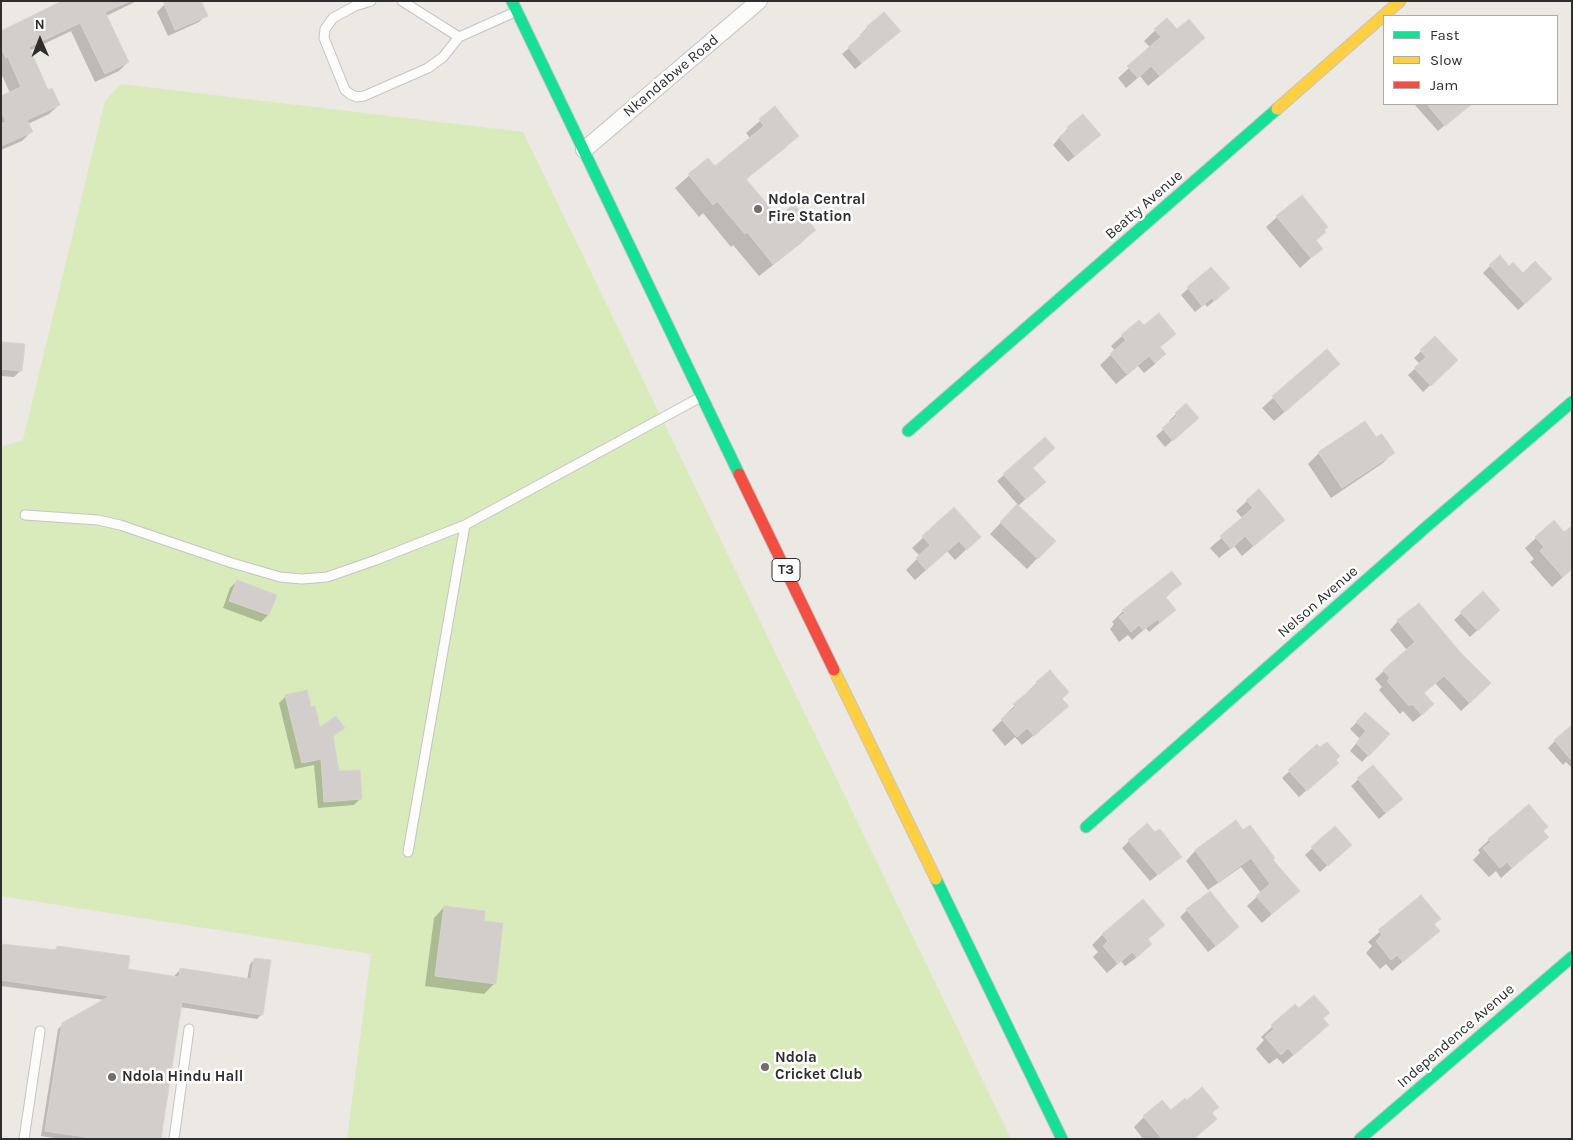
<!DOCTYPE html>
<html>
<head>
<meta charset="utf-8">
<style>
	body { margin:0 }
	#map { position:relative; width:1573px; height:1140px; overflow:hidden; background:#ece8e4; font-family:Karla,sans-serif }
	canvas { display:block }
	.frame { position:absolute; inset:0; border:2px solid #2e2e2e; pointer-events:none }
	.legend { position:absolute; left:1383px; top:15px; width:175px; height:90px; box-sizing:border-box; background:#fff; border:1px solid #ababab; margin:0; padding:6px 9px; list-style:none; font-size:15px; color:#2e2e2e }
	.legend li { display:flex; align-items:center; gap:10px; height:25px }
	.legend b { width:25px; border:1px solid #ababab }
	.north { position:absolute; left:15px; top:15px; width:50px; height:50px; -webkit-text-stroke:4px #fff; paint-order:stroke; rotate:359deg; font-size:14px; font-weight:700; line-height:20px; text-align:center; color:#2e2e2e }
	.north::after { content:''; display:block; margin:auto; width:18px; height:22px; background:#2e2e2e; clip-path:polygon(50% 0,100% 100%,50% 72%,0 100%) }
</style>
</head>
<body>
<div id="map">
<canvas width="1573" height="1140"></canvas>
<div class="frame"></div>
<ul class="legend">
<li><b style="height:6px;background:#16e098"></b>Fast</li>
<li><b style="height:6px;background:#ffcf43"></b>Slow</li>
<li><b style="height:6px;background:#f24e42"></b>Jam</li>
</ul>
<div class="north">N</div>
</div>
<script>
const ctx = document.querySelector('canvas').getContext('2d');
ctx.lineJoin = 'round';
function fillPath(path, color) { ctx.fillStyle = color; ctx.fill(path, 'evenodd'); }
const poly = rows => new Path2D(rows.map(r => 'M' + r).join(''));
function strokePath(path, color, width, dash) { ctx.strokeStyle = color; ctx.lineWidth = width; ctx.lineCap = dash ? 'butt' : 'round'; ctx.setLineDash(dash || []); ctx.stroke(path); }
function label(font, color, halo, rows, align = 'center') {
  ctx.font = font + ' Karla,sans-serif'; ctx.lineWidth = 5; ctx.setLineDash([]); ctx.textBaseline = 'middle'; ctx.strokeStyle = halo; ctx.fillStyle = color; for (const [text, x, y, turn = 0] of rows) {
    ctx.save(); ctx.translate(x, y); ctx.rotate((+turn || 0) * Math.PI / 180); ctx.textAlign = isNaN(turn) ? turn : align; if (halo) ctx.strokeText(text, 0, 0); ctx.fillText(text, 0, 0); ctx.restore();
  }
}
const pitch = poly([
	[121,84,523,132,1011,1139,347,1139,371,954,1,896,1,447,23,440,105,101]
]);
const shadow = poly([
	[66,1,137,1,106,16,128,62,119,71,95,82,71,31,29,51,48,91,59,105,49,114,28,124,31,132,22,141,1,150,1,97,10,93,1,73,1,32],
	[173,1,206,15,199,22,168,36,157,12,164,5],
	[1167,19,1193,48,1148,86,1140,76,1126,88,1118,78,1151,48,1144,41],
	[867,28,892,38,855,69,842,54,862,37,860,35],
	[1414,104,1463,104,1466,107,1438,131],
	[775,108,797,136,784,149,745,180,777,219,814,230,801,243,759,276,733,245,731,247,703,213,699,217,675,188,708,159,715,168,751,139,746,133],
	[1083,116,1092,142,1068,162,1053,145,1068,128],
	[1277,217,1323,230,1325,232,1315,241,1321,249,1300,268,1266,227],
	[1490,266,1509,267,1544,286,1518,310,1483,273],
	[1211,268,1221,295,1207,307,1205,304,1195,312,1181,295],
	[1144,327,1174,334,1159,348,1164,354,1154,365,1144,373,1138,366,1116,384,1100,365,1115,351,1111,346,1122,336],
	[1435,338,1456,360,1423,392,1408,375,1420,364,1414,358],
	[1,343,21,370,14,377,1,376],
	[1326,350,1328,375,1274,421,1262,408],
	[1176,414,1190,425,1165,447,1156,436,1171,423,1169,421],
	[1376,439,1393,453,1383,463,1331,498,1308,464,1319,453],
	[1031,468,1037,489,1017,507,1054,541,1027,569,990,534,1018,505,997,481,1004,475],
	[1247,501,1284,520,1242,556,1234,546,1219,558,1210,548,1243,519,1236,511],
	[954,509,969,547,955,560,947,551,915,580,906,570,920,556,912,548],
	[1563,534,1572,537,1572,569,1552,587,1530,562,1534,559,1525,548,1536,538],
	[1172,573,1180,584,1165,598,1175,610,1149,632,1146,628,1132,640,1128,635,1119,642,1110,629,1114,624,1112,622,1123,611],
	[237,581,276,596,268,615,261,622,223,608,230,588],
	[1483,593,1499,610,1470,637,1454,620],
	[1398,621,1481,692,1461,711,1435,683,1422,694,1424,713,1413,722,1403,711,1400,714,1379,690,1382,687,1375,679,1407,650,1390,630],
	[1037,683,1061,699,1056,717,1022,745,1015,737,1005,746,992,730,1005,717,1004,716,1027,694,1026,693],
	[286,696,320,729,343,727,332,738,338,773,361,798,354,805,318,808,314,765,295,769,279,703],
	[1366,713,1388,734,1362,762,1350,751,1360,739,1350,729],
	[1572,734,1572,768,1566,762,1563,765,1548,748,1555,741],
	[1317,746,1330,770,1299,797,1282,778],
	[1373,766,1394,806,1379,819,1351,786],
	[1236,822,1298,891,1262,923,1247,906,1261,893,1241,867,1208,890,1186,861,1195,851],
	[1335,828,1343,851,1320,872,1305,855],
	[1542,832,1547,837,1501,878,1496,871,1489,877,1473,860,1480,853,1478,850,1489,840],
	[1129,841,1180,857,1150,881,1122,848],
	[1420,897,1433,925,1438,931,1392,971,1386,964,1380,969,1366,953,1372,946,1368,942],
	[444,907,482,922,495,983,484,994,425,986,434,918],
	[1187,910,1231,934,1208,952,1180,917],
	[1163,925,1147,940,1140,955,1125,966,1121,961,1107,973,1093,957,1098,952,1092,945,1103,934],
	[1,945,53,951,58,947,127,970,175,978,175,975,180,970,247,980,250,964,255,959,262,1014,257,1019,180,1007,160,1139,61,1139,41,1136,58,1029,63,1024,105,1000,1,986],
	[1295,1006,1299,1010,1322,1019,1317,1035,1283,1064,1277,1058,1269,1064,1256,1049,1264,1040,1261,1037],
	[1171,1112,1211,1114,1215,1119,1194,1139,1143,1139,1134,1127,1144,1117]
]);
const building = poly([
	[62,1,130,1,105,12,129,62,105,74,80,23,29,47,48,90,52,88,60,105,27,120,33,132,1,146,1,124,6,122,1,111,1,96,21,87,8,57,6,58,1,48,1,31,62,1],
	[163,1,201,1,208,16,175,30,163,1],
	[884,12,901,31,862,63,848,47,868,29,866,27,884,12],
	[1167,18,1177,29,1189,19,1205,38,1160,76,1151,66,1138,78,1127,66,1161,37,1154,29,1167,18],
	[1427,104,1472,104,1445,126,1427,104],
	[775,106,799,136,746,179,778,217,794,204,816,230,773,264,747,232,745,234,717,201,713,205,688,174,708,158,715,166,764,126,759,119,775,106],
	[1083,114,1101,135,1075,156,1059,137,1069,129,1067,127,1083,114],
	[1302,195,1328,227,1324,230,1326,232,1316,240,1323,249,1311,258,1276,216,1302,195],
	[1500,255,1509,266,1513,262,1523,273,1535,261,1552,279,1525,304,1489,265,1500,255],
	[1211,267,1230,288,1215,301,1212,298,1202,306,1187,287,1211,267],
	[1159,313,1176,334,1160,347,1166,354,1155,363,1149,356,1127,374,1110,354,1126,340,1121,335,1139,320,1144,325,1159,313],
	[1435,336,1458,360,1431,386,1414,368,1426,357,1420,350,1435,336],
	[1,342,25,344,22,371,1,369,1,342],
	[1327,349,1340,364,1285,412,1272,396,1327,349],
	[1186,403,1199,418,1173,441,1162,428,1177,416,1175,413,1186,403],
	[1365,421,1376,437,1382,434,1395,453,1342,488,1318,452,1365,421],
	[1045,437,1055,448,1033,468,1046,482,1026,499,1003,474,1045,437],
	[1259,489,1285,520,1254,546,1245,536,1231,549,1220,536,1253,508,1246,500,1259,489],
	[1017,504,1056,541,1038,559,1000,522,1017,504],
	[954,507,981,537,967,550,959,541,926,570,916,558,930,545,922,536,954,507],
	[1554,520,1564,532,1572,526,1572,569,1563,577,1540,551,1544,547,1535,537,1554,520],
	[1172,571,1182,584,1165,596,1176,610,1160,623,1158,619,1143,630,1139,625,1131,632,1119,617,1125,613,1122,610,1172,571],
	[237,580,277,595,269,615,229,601,237,580],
	[1483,591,1500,610,1478,631,1460,612,1483,591],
	[1419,603,1460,652,1491,683,1470,703,1444,676,1424,693,1434,704,1422,715,1412,704,1409,706,1387,681,1390,678,1383,670,1415,642,1397,620,1419,603],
	[1050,670,1069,692,1062,699,1069,706,1034,736,1027,728,1017,737,1001,719,1016,707,1013,704,1038,684,1036,682,1050,670],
	[307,690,311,707,315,706,320,727,336,716,345,728,333,736,339,771,360,770,362,799,324,802,321,759,302,763,285,695,307,690],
	[1365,712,1390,734,1369,756,1356,743,1366,731,1356,722,1365,712],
	[1572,725,1572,761,1554,740,1572,725],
	[1327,742,1340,756,1336,760,1339,763,1307,791,1288,770,1317,744,1320,747,1327,742],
	[1373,765,1403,799,1386,813,1357,778,1373,765],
	[1529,804,1548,827,1543,831,1549,837,1512,868,1507,862,1500,868,1483,848,1491,842,1488,839,1529,804],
	[1236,820,1243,830,1250,825,1275,858,1273,860,1300,891,1272,914,1256,896,1270,884,1251,858,1218,882,1195,850,1236,820],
	[1147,823,1155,832,1160,829,1182,857,1158,875,1128,840,1147,823],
	[1335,826,1352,845,1328,866,1311,847,1335,826],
	[1210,891,1239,927,1216,946,1186,909,1210,891],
	[1421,895,1441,919,1434,924,1440,931,1403,962,1397,955,1391,960,1376,941,1382,935,1378,930,1421,895],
	[1143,899,1165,925,1148,939,1152,944,1137,957,1132,952,1118,964,1103,946,1108,941,1102,934,1143,899],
	[444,906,485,911,484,921,503,923,496,984,435,976,444,906],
	[1,944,57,950,57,946,130,956,128,969,179,977,180,968,251,979,254,958,271,960,263,1015,182,1002,161,1139,86,1139,86,1137,45,1131,62,1023,110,996,1,980,1,944],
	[1314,995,1330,1013,1323,1018,1329,1025,1294,1055,1288,1048,1281,1055,1265,1037,1274,1029,1271,1025,1295,1004,1299,1008,1314,995],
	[1202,1087,1219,1107,1212,1113,1217,1119,1194,1139,1162,1139,1143,1116,1162,1100,1171,1110,1185,1098,1187,1100,1202,1087]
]);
const lane = poly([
	[371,1,355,6,333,18,325,29,324,38,345,90,350,94,357,97,364,96,428,68,443,57,459,37,515,12],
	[402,1,459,37],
	[25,515,98,520,120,525,232,563,280,577,302,579,327,577,376,560,465,525,699,398],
	[408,852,465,525],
	[24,1139,40,1031],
	[174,1139,189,1029]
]);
const street = poly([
	[584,150,759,1]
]);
const fast = poly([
	[512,1,739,474],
	[908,431,1277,109],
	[1086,827,1425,528,1572,402],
	[936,879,1062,1139],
	[1360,1139,1572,957]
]);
const slow = poly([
	[1277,109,1400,1],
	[834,670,936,879]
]);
const jam = poly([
	[739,474,834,670]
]);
const markers = [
	[758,209,5,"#706f6e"],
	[765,1067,5,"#706f6e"],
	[112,1077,5,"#706f6e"]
];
const shields = [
	[786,570,28]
];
const shieldNames = [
	["T3",786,570]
];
const streetNames = [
	["Nkandabwe Road",671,76,-40],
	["Beatty Avenue",1144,205,-41],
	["Nelson Avenue",1318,602,-41],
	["Independence Avenue",1456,1036,-41]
];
const poiNames = [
	["Ndola Central",768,200],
	["Fire Station",768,217],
	["Ndola",775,1058],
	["Cricket Club",775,1075],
	["Ndola Hindu Hall",122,1077]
];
fillPath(pitch, '#d9eabb');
fillPath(shadow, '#0003');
fillPath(building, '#d1cecb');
strokePath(building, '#d7d4d0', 1);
strokePath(lane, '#c5c4c5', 11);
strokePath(street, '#c5c4c5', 18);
strokePath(fast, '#c5c4c5', 13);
strokePath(slow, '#c5c4c5', 13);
strokePath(jam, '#c5c4c5', 13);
strokePath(lane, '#fcfcfb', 9);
strokePath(street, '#fcfcfb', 16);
strokePath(fast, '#16e098', 11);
strokePath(slow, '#ffcf43', 11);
strokePath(jam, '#f24e42', 11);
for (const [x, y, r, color] of markers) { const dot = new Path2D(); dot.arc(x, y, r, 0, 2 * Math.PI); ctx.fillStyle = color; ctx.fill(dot); strokePath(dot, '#fff', 2); }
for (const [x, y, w] of shields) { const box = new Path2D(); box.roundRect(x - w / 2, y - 11.5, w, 23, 4); ctx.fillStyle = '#fff'; ctx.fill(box); strokePath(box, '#2e2e2e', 1); }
label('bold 14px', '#2e2e2e', null, shieldNames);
label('15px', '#2e2e2e', '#fff', streetNames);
label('bold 15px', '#2e2e2e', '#fff', poiNames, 'left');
</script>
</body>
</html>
